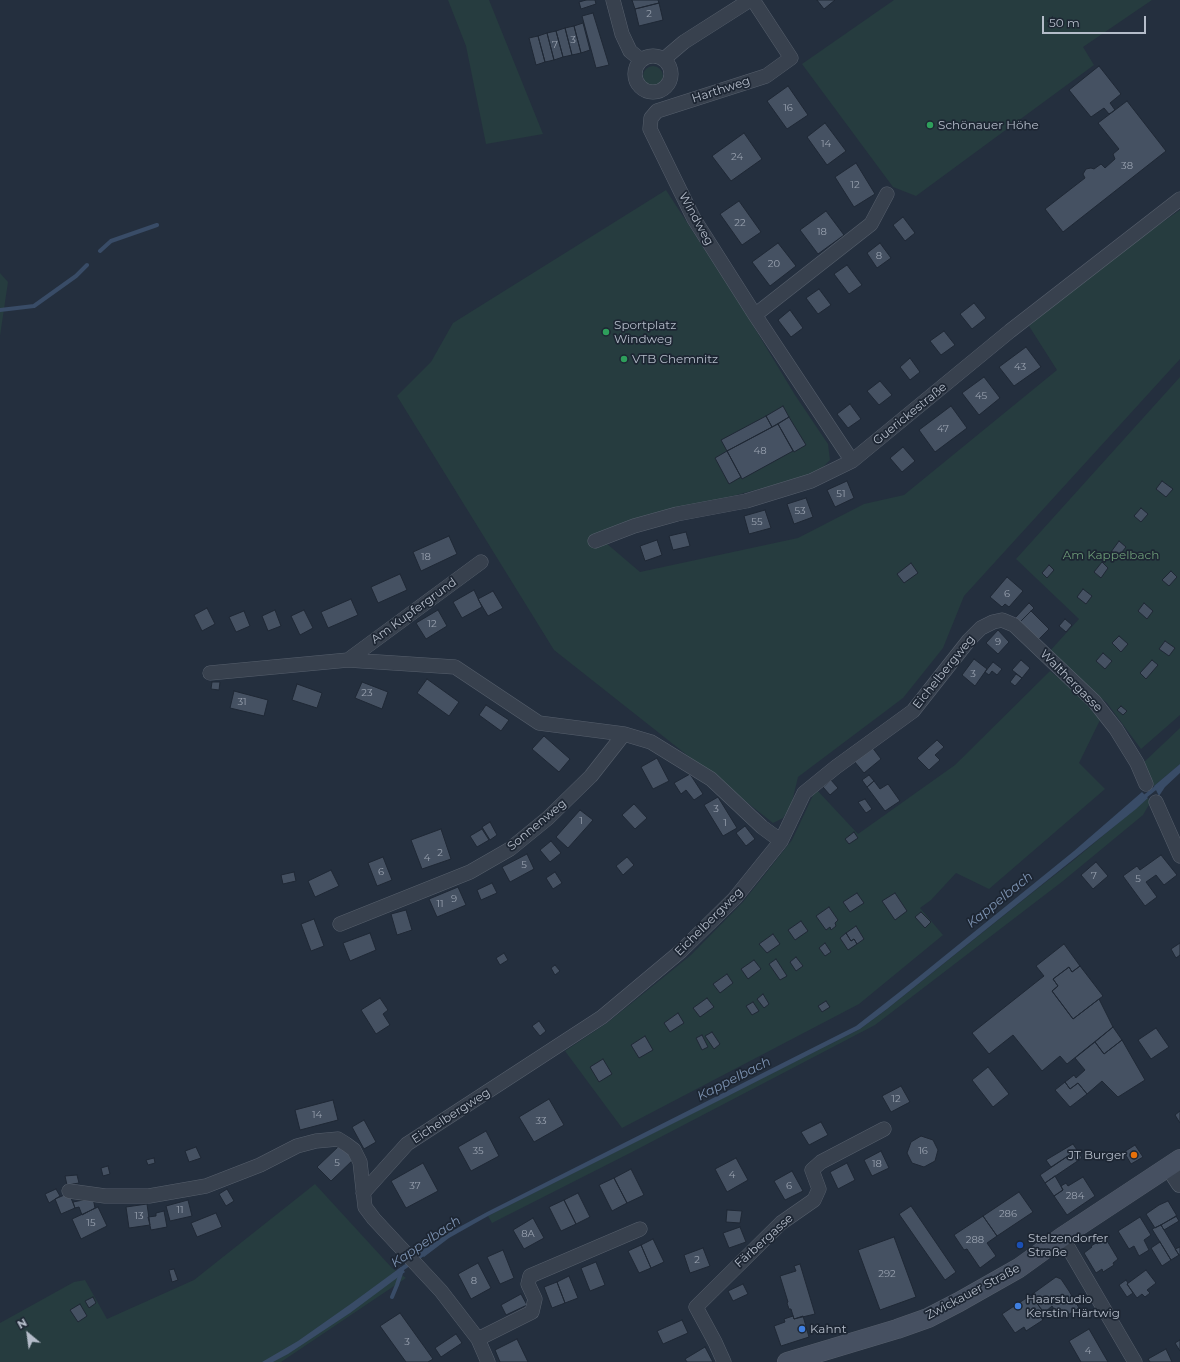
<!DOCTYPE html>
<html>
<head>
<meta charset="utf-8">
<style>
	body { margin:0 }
	#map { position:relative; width:1180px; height:1362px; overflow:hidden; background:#242f3e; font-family:Montserrat,sans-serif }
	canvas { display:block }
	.north { position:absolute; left:8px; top:1314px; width:40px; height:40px; -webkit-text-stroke:3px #1d2633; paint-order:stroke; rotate:331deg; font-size:11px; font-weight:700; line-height:16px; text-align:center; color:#b4bcc9 }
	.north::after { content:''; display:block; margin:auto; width:14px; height:18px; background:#b4bcc9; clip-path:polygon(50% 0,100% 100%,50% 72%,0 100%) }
	.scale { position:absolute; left:1042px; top:16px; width:104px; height:18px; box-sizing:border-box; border:2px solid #b4bcc9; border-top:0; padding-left:5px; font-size:12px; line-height:14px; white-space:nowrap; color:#b4bcc9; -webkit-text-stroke:3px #1d2633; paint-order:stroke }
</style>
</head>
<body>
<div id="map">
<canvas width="1180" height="1362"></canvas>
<div class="north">N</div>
<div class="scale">50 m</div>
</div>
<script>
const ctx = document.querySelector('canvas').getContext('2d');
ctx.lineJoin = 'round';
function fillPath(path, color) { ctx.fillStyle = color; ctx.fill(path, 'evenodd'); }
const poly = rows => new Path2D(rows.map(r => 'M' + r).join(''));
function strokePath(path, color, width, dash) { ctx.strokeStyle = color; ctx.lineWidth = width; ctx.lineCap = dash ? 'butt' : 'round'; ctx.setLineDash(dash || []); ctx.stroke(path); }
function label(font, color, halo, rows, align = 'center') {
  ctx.font = font + ' Montserrat,sans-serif'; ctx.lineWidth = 3.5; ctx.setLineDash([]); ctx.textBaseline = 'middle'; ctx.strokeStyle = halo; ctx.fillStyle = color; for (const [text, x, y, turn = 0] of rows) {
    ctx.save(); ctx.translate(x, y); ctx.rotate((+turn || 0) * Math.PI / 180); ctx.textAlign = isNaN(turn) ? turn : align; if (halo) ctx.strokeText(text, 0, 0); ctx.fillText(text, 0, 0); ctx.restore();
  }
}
const green = poly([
	[448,0,489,0,543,134,486,144,466,46],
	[894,0,1152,0,1083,47,1094,65,916,196,893,187,802,64],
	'643 76a10 10 0 1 1 20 0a10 10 0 1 1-20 0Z',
	[666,190,743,309,795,395,828,444,830,460,816,474,721,499,650,514,594,536,606,543,640,572,798,538,864,504,904,495,1057,370,1029,326,1097,268,1180,210,1180,359,964,596,943,648,903,698,798,777,791,806,783,818,773,823,554,650,397,396,431,362,453,323],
	[0,273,8,282,0,336],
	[1180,377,1180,715,1141,749,1107,703,1049,652,1079,619,1016,559],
	[1050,671,1076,692,1100,720,1079,763,1105,789,989,889,956,873,931,900,920,908,943,935,859,1004,622,1128,565,1051,607,1023,691,955,743,902,792,840,816,789,858,834,955,765],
	[1180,728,1180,764,1154,786,1144,762],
	[1148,798,1150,803,1143,815,1063,881,875,1025,632,1152,492,1223,488,1216,860,1029,887,1009,1037,889,1074,860],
	[315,1184,392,1268,406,1278,281,1362,0,1362,0,1323,74,1282,85,1280,107,1319,194,1280]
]);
const water = poly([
	[1180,764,1180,773,1165,787,1159,796,1154,786],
	[1142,792,1148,798,1136,809,887,1009,860,1029,728,1096,488,1216,449,1238,424,1257,419,1252,452,1231,487,1212,856,1026,916,979,1074,851],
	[401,1267,405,1272,350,1313,288,1354,273,1362,262,1362,298,1341,352,1303]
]);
const stream = poly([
	[100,251,111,241,157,225],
	[0,310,34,306,76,276,87,265],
	[1143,798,1158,786],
	[399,1271,426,1252],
	[392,1297,397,1285,402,1270]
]);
const building = poly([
	[586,0,595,0,596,4,581,9,579,2,586,0],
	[632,0,658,0,659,3,635,9,632,0],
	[817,0,835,0,824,9,817,0],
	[659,3,663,20,639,26,635,9,659,3],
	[593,13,609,65,596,68,582,16,593,13],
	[583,23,590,50,581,53,574,26,583,23],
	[574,26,581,53,572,55,565,28,574,26],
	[565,28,572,55,563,57,556,31,565,28],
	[556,31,563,57,554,60,547,33,556,31],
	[547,33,554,60,545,62,538,36,547,33],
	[538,36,545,62,536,65,529,38,538,36],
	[1099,66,1121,94,1110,103,1115,110,1109,114,1104,108,1091,117,1069,90,1099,66],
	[788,86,808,115,787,129,767,101,788,86],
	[1127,101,1166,151,1063,232,1045,209,1085,178,1083,174,1086,169,1091,168,1094,169,1101,164,1105,168,1115,159,1113,154,1119,149,1098,123,1127,101],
	[825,123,846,151,827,165,807,137,825,123],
	[744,133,762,159,731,181,712,156,744,133],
	[856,163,875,194,854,207,835,177,856,163],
	[739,201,761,232,742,245,720,214,739,201],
	[826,211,844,235,818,254,800,230,826,211],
	[903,217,915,233,905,241,893,225,903,217],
	[778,243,796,266,770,286,752,262,778,243],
	[880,243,891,258,877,268,867,253,880,243],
	[847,265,862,285,849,294,834,274,847,265],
	[819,289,831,305,818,314,806,298,819,289],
	[974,303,986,318,972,329,960,314,974,303],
	[790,310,803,328,791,337,778,320,790,310],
	[944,331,955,345,941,355,930,341,944,331],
	[1026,347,1041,367,1014,386,999,367,1026,347],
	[910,358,920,372,910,380,900,367,910,358],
	[984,377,1000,398,979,415,962,393,984,377],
	[880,381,892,395,879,405,867,391,880,381],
	[850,404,861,419,848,428,837,414,850,404],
	[783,406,789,417,772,427,766,416,783,406],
	[951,406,967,428,935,452,919,430,951,406],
	[766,416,772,427,727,451,721,440,766,416],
	[789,417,806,445,794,452,778,424,789,417],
	[778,424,793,451,742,479,727,451,778,424],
	[903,447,915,461,902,472,890,458,903,447],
	[727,451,741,477,729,484,715,458,727,451],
	[847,481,854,498,835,507,827,490,847,481],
	[1162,481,1173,489,1166,497,1156,489,1162,481],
	[806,498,813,517,794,524,787,504,806,498],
	[1141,508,1148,514,1141,522,1134,516,1141,508],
	[765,510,771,528,749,534,744,516,765,510],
	[686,532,690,546,673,550,669,536,686,532],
	[449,536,457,554,421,571,413,552,449,536],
	[657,540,662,555,645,561,640,546,657,540],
	[1119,541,1126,547,1118,557,1111,552,1119,541],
	[1102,562,1108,568,1101,578,1094,572,1102,562],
	[911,563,918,573,904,583,897,574,911,563],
	[1049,565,1054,570,1047,578,1042,573,1049,565],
	[1171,571,1177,577,1169,586,1162,580,1171,571],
	[400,574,407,590,378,603,371,587,400,574],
	[1007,577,1023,591,1009,607,1005,604,1002,607,990,597,1007,577],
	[1083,589,1092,596,1086,604,1077,597,1083,589],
	[474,590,482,607,462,618,453,602,474,590],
	[493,591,503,608,488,616,478,599,493,591],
	[351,599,358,615,328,628,321,612,351,599],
	[1029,603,1034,608,1020,622,1015,618,1029,603],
	[1144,603,1153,611,1147,619,1138,611,1144,603],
	[207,608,215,624,202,631,194,615,207,608],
	[275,610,281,626,268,631,262,616,275,610],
	[304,610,313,628,300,635,291,616,304,610],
	[438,610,447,626,426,639,416,623,438,610],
	[244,611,250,626,236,632,229,617,244,611],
	[1031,611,1049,629,1038,640,1020,622,1031,611],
	[1065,619,1072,625,1066,632,1059,626,1065,619],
	[998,630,1009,642,998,654,986,643,998,630],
	[1119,636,1128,644,1121,652,1112,643,1119,636],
	[1165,641,1175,648,1169,656,1159,649,1165,641],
	[1103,653,1112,661,1105,669,1096,661,1103,653],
	[974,659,987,669,975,686,962,675,974,659],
	[1021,660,1030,668,1022,678,1012,670,1021,660],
	[1152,660,1158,665,1146,679,1140,673,1152,660],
	[993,662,1002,669,997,675,992,671,989,675,985,672,993,662],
	[1016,674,1022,678,1015,686,1010,682,1016,674],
	[427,679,459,702,449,716,417,693,427,679],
	[212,682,220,682,219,690,211,689,212,682],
	[362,682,388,692,382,709,355,698,362,682],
	[297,684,322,693,317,708,292,700,297,684],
	[234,691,268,700,264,716,230,708,234,691],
	[486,705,509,720,501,731,479,715,486,705],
	[1121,706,1127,711,1123,715,1117,710,1121,706],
	[544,736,570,759,559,772,532,749,544,736],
	[937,740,944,747,935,755,940,760,929,770,917,758,937,740],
	[872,747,881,759,864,773,854,761,872,747],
	[657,758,669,781,653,789,641,767,657,758],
	[690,774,703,794,694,800,686,790,681,794,674,783,690,774],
	[869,775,874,781,867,787,862,780,869,775],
	[831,780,838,788,830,795,823,787,831,780],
	[874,781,880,789,888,784,900,801,885,811,867,787,874,781],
	[718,797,737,828,723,836,704,805,718,797],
	[865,799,872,809,866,813,858,802,865,799],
	[634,804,647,818,635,829,622,815,634,804],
	[580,810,593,820,568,848,556,837,580,810],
	[490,822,497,835,490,840,482,827,490,822],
	[745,826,755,839,746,846,736,833,745,826],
	[441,829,451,859,422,869,411,840,441,829],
	[482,829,489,840,477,847,470,836,482,829],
	[854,832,858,838,849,844,845,839,854,832],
	[551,841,561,853,550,862,540,850,551,841],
	[527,854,534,869,510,882,502,867,527,854],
	[1161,855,1177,875,1164,885,1156,875,1146,882,1157,897,1145,906,1123,876,1137,866,1140,870,1161,855],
	[383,857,392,880,377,886,368,863,383,857],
	[627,857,634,865,623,875,616,866,627,857],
	[1096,862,1108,876,1093,889,1081,875,1096,862],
	[331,870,339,886,315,897,308,881,331,870],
	[294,872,296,881,283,884,281,875,294,872],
	[555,872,562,883,553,889,546,878,555,872],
	[492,883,497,893,481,900,477,890,492,883],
	[458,887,466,905,437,917,429,899,458,887],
	[857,893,864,903,850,912,843,902,857,893],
	[895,893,907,911,895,920,882,901,895,893],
	[829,907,838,920,835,923,836,926,831,930,830,927,826,930,816,916,829,907],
	[406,910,412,930,397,935,391,914,406,910],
	[921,912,931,922,925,928,915,917,921,912],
	[314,919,324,946,311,951,301,924,314,919],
	[801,921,808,931,795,940,788,930,801,921],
	[856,926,864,939,857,944,854,939,851,941,846,933,856,926],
	[370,933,376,950,350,961,343,943,370,933],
	[846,933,851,941,854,939,857,944,848,950,840,938,846,933],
	[773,934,780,944,767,953,759,944,773,934],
	[825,943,831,952,825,956,819,948,825,943],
	[1180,943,1180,955,1176,958,1171,949,1180,943],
	[1064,944,1080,966,1072,972,1069,967,1053,979,1058,986,1052,991,1073,1019,1099,999,1113,1027,1067,1064,1060,1056,1042,1071,1013,1035,989,1054,972,1033,1044,976,1036,966,1064,944],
	[504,953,508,960,500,965,496,958,504,953],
	[796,957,803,966,796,971,790,962,796,957],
	[776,959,787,976,780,980,769,964,776,959],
	[754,960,761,969,748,979,741,969,754,960],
	[555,965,560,971,555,975,551,968,555,965],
	[1080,966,1103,996,1073,1019,1052,991,1058,986,1053,979,1069,967,1072,972,1080,966],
	[727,974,733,983,720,993,713,984,727,974],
	[763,994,769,1004,764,1008,757,999,763,994],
	[380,998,388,1010,383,1014,390,1025,376,1034,361,1010,380,998],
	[707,998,714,1007,700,1017,693,1008,707,998],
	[826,1001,830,1007,822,1012,818,1006,826,1001],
	[753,1002,759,1011,752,1015,746,1006,753,1002],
	[678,1013,684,1023,670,1032,664,1023,678,1013],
	[539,1021,546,1031,540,1036,532,1026,539,1021],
	[1113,1027,1122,1040,1104,1054,1095,1042,1113,1027],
	[1156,1028,1169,1047,1151,1059,1138,1040,1156,1028],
	[712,1032,720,1044,714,1049,705,1036,712,1032],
	[702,1035,708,1047,702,1050,696,1038,702,1035],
	[645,1036,653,1050,639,1058,631,1045,645,1036],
	[1122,1040,1145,1080,1118,1097,1102,1081,1087,1094,1078,1083,1070,1089,1065,1082,1074,1075,1076,1078,1085,1070,1075,1058,1095,1042,1104,1054,1122,1040],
	[603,1059,612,1074,599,1082,590,1067,603,1059],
	[988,1067,1009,1094,993,1107,972,1080,988,1067],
	[1065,1082,1070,1089,1078,1083,1087,1094,1070,1107,1055,1090,1065,1082],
	[901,1086,910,1102,891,1112,882,1096,901,1086],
	[549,1099,564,1125,534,1142,519,1117,549,1099],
	[333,1100,338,1120,300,1130,295,1110,333,1100],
	[1180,1111,1180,1123,1175,1115,1180,1111],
	[364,1120,376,1142,364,1149,352,1127,364,1120],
	[821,1122,828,1135,809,1145,801,1132,821,1122],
	[486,1131,499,1156,471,1171,458,1147,486,1131],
	[921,1136,933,1140,938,1150,935,1161,924,1167,912,1163,907,1153,911,1142,921,1136],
	[1073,1144,1077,1150,1051,1167,1046,1160,1073,1144],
	[340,1145,354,1159,331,1181,317,1167,340,1145],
	[1135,1145,1143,1157,1131,1164,1124,1152,1135,1145],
	[196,1147,201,1158,189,1162,185,1151,196,1147],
	[1077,1150,1082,1158,1045,1183,1040,1175,1077,1150],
	[881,1151,889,1168,872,1176,864,1160,881,1151],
	[154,1158,155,1163,148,1165,146,1160,154,1158],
	[736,1158,748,1180,727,1192,715,1169,736,1158],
	[423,1163,438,1191,406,1208,391,1181,423,1163],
	[847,1163,855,1180,838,1189,830,1172,847,1163],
	[108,1166,110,1174,103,1176,101,1168,108,1166],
	[631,1169,644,1195,627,1203,614,1178,631,1169],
	[792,1171,803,1191,785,1200,774,1181,792,1171],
	[77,1175,79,1183,67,1185,65,1176,77,1175],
	[1055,1176,1063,1190,1054,1196,1045,1183,1055,1176],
	[1083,1177,1095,1196,1067,1215,1054,1196,1063,1190,1061,1186,1066,1183,1068,1186,1083,1177],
	[614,1178,627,1203,612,1211,599,1185,614,1178],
	[56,1189,60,1196,49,1203,45,1194,56,1189],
	[227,1189,234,1201,226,1206,219,1194,227,1189],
	[1019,1192,1033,1212,997,1236,983,1216,1019,1192],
	[69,1193,75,1208,61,1214,55,1199,69,1193],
	[578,1193,590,1217,576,1224,564,1200,578,1193],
	[93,1198,95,1208,82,1215,79,1207,75,1208,73,1202,93,1198],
	[188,1200,192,1216,170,1221,166,1206,188,1200],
	[564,1200,576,1224,561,1231,549,1207,564,1200],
	[1168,1201,1177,1216,1155,1228,1146,1214,1159,1205,1168,1201],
	[147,1204,150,1225,129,1228,126,1207,147,1204],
	[911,1206,956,1272,945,1280,899,1214,911,1206],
	[98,1207,107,1226,81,1239,72,1219,98,1207],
	[727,1210,742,1211,740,1223,726,1222,727,1210],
	[164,1211,167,1227,151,1230,148,1217,156,1216,156,1213,164,1211],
	[216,1213,222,1227,197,1237,191,1223,216,1213],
	[983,1216,997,1236,987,1243,996,1256,980,1268,967,1249,964,1250,954,1235,983,1216],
	[1176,1216,1179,1221,1164,1230,1161,1225,1176,1216],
	[1140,1217,1151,1235,1144,1240,1149,1250,1139,1256,1134,1246,1129,1249,1118,1231,1140,1217],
	[533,1218,544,1238,524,1249,513,1230,533,1218],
	[1161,1225,1179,1255,1171,1260,1152,1229,1161,1225],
	[740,1227,746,1242,729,1248,723,1233,740,1227],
	[894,1237,916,1297,880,1310,858,1250,894,1237],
	[653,1239,664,1262,651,1268,641,1245,653,1239],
	[1106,1239,1118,1259,1113,1263,1114,1265,1103,1272,1102,1269,1096,1273,1084,1253,1092,1247,1091,1246,1096,1243,1097,1244,1106,1239],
	[1160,1242,1171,1260,1162,1266,1151,1248,1160,1242],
	[641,1245,651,1268,639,1273,628,1251,641,1245],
	[1180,1247,1180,1255,1179,1255,1175,1249,1180,1247],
	[703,1248,710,1266,690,1273,684,1255,703,1248],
	[503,1250,514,1278,500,1284,487,1257,503,1250],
	[596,1262,605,1285,590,1291,581,1268,596,1262],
	[478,1263,491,1288,471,1299,458,1274,478,1263],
	[800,1264,815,1314,794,1319,791,1309,789,1309,787,1303,788,1302,780,1276,796,1271,794,1266,800,1264],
	[174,1269,178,1280,172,1282,169,1270,174,1269],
	[1146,1270,1156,1283,1147,1290,1150,1293,1145,1297,1142,1294,1137,1298,1127,1284,1146,1270],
	[569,1276,578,1298,565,1303,557,1282,569,1276],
	[1056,1277,1061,1279,1069,1291,1079,1308,1063,1318,1058,1310,1056,1312,1052,1306,1044,1313,1031,1295,1056,1277],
	[1126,1280,1128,1283,1127,1284,1133,1293,1127,1297,1119,1285,1126,1280],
	[557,1282,565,1303,552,1308,544,1287,557,1282],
	[743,1284,748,1294,733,1301,728,1291,743,1284],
	[521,1294,527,1305,506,1315,501,1305,521,1294],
	[1031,1295,1044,1313,1040,1316,1043,1320,1026,1331,1024,1327,1015,1333,1002,1314,1031,1295],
	[93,1297,96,1303,89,1308,85,1301,93,1297],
	[80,1304,87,1316,78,1322,70,1310,80,1304],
	[400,1313,433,1359,428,1362,406,1362,380,1326,400,1313],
	[793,1316,794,1319,803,1316,809,1337,781,1346,774,1326,785,1322,784,1319,793,1316],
	[682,1320,688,1333,663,1344,657,1331,682,1320],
	[1089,1329,1108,1362,1081,1362,1069,1341,1089,1329],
	[456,1334,462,1343,441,1357,435,1348,456,1334],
	[517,1339,528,1362,500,1362,495,1350,517,1339],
	[1180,1340,1180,1351,1175,1343,1180,1340],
	[705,1347,713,1362,687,1362,685,1359,705,1347],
	[1166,1349,1172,1362,1150,1362,1148,1359,1166,1349]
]);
const minor = poly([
	[613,0,622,34,630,51,641,60],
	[753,0,791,58,766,76,657,111,651,118,650,129,694,219,755,315,852,461],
	'635 74a18 18 0 1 1 36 0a18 18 0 1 1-36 0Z',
	[664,59,684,42,750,0],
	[755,315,871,224,887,194],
	[595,541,634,526,677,514,746,501,811,481,852,461,1010,331,1180,199],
	[348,660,481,562],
	[210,673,348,660,455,667,539,723,624,734,651,742,711,779,762,827,781,841],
	[1156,802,1180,856],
	[340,924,470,872,510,849,548,818,591,776,624,734],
	[69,1191,105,1196,149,1196,206,1186,260,1165,297,1146,316,1141,338,1139,346,1144,354,1150,360,1162,365,1207,374,1219,441,1291,478,1339,488,1362],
	[363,1193,407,1144,602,1017,681,951,735,898,781,841,804,793,836,767,913,711,969,640,981,628,993,622,1002,620,1014,625,1094,701,1116,729,1137,763,1146,784],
	[1062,1237,1135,1362],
	[478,1339,532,1312,535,1299,528,1284,530,1276,640,1229],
	[724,1362,715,1342,696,1307,781,1223,814,1200,819,1189,812,1170,821,1162,884,1129]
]);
const tertiary = poly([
	[1169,1167,1180,1184]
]);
const secondary = poly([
	[787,1362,897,1329,928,1318,959,1302,1019,1268,1062,1237,1180,1159]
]);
const markers = [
	[930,125,4,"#2e9e5b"],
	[606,332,4,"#2e9e5b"],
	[624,359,4,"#2e9e5b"],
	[1134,1155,4,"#e8710a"],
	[1020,1245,4,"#1a4fb4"],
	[1018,1306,4,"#3f7fe0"],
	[802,1329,4,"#3f7fe0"]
];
const numberNames = [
	["2",649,14],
	["3",573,40],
	["7",555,45],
	["16",788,108],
	["14",826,144],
	["24",737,157],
	["38",1127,166],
	["12",855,185],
	["22",740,223],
	["18",822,232],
	["8",879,256],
	["20",774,264],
	["43",1020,367],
	["45",981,396],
	["47",943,429],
	["48",760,451],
	["51",841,494],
	["53",800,511],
	["55",757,522],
	["18",426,557],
	["6",1007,594],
	["12",432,624],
	["9",998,642],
	["3",973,674],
	["23",367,693],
	["31",242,702],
	["3",716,809],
	["1",581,821],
	["1",725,823],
	["2",440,853],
	["4",427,858],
	["5",524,865],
	["6",381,872],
	["7",1094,876],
	["5",1138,879],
	["9",454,899],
	["11",440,904],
	["12",896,1099],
	["14",317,1115],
	["33",541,1121],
	["35",478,1151],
	["16",923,1151],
	["5",337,1163],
	["18",877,1164],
	["4",732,1175],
	["37",415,1186],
	["6",789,1186],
	["284",1075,1196],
	["11",180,1210],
	["286",1008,1214],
	["13",139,1216],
	["15",91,1223],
	["8A",528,1234],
	["288",975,1240],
	["2",697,1260],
	["292",887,1274],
	["8",474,1281],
	["3",407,1342],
	["4",1088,1351]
];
const streetNames = [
	["Harthweg",721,90,-18],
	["Windweg",696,219,61],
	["Guerickestraße",910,414,-39],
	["Am Kupfergrund",414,611,-36],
	["Eichelbergweg",944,672,-51],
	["Walthergasse",1071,681,45],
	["Sonnenweg",537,825,-40],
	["Eichelbergweg",709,922,-45],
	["Eichelbergweg",451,1116,-33],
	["Färbergasse",764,1241,-42],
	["Zwickauer Straße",973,1292,-28]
];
const poiNames = [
	["Schönauer Höhe",938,125],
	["Sportplatz",614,325],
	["Windweg",614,339],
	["VTB Chemnitz",632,359],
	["JT Burger",1126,1155,"right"],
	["Stelzendorfer",1028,1238],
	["Straße",1028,1252],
	["Haarstudio",1026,1299],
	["Kerstin Härtwig",1026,1313],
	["Kahnt",810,1329]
];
const parkNames = [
	["Am Kappelbach",1111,555]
];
const waterNames = [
	["Kappelbach",1000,900,-39],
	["Kappelbach",734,1079,-27],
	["Kappelbach",426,1242,-34]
];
fillPath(green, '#263c3f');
fillPath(water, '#394c67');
strokePath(stream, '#394c67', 4);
fillPath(building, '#455162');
strokePath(building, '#1f2835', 1);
strokePath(minor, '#565f6c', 15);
strokePath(tertiary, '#565f6c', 18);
strokePath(secondary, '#565f6c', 20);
strokePath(minor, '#38414e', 14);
strokePath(tertiary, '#38414e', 17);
strokePath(secondary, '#465061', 19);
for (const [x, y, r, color] of markers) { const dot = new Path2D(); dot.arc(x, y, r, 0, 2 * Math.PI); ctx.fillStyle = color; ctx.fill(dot); strokePath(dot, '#1d2633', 1.5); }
label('10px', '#98a1af', null, numberNames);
label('12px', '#b4bcc9', '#1d2633', streetNames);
label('12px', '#b4bcc9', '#1d2633', poiNames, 'left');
label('12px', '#6b9a76', '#1d2633', parkNames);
label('italic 13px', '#7c92b1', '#1d2633', waterNames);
</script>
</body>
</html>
